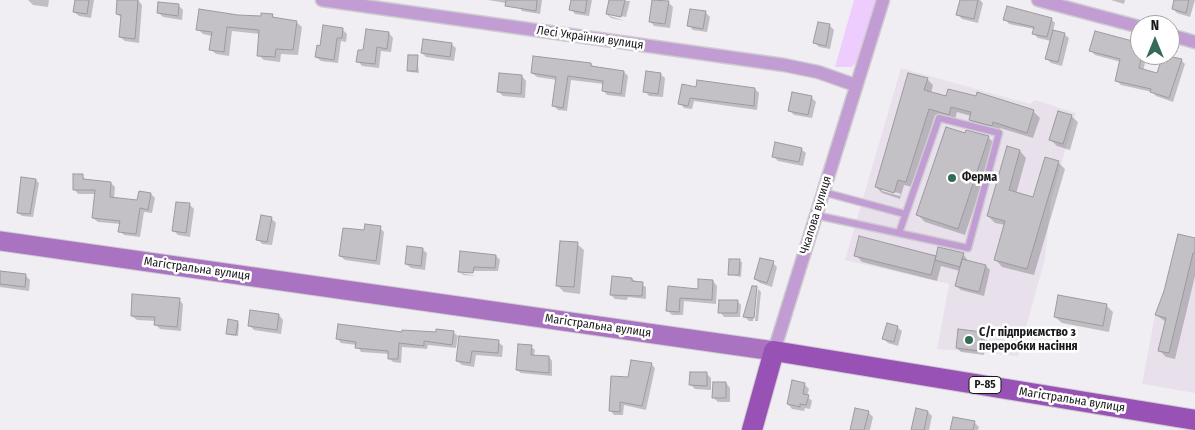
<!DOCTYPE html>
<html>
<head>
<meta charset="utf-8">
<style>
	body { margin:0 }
	#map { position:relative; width:1195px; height:430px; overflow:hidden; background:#f1eef3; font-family:"Fira Sans Condensed",sans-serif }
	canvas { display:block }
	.north { position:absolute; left:1130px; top:15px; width:50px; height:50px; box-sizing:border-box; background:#fff; border:1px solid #a3a2a3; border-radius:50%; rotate:0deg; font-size:14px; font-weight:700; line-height:20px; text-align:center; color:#181719 }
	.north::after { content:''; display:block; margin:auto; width:18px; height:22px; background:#336c55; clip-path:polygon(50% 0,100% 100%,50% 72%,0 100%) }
</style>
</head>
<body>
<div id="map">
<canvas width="1195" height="430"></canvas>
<div class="north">N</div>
</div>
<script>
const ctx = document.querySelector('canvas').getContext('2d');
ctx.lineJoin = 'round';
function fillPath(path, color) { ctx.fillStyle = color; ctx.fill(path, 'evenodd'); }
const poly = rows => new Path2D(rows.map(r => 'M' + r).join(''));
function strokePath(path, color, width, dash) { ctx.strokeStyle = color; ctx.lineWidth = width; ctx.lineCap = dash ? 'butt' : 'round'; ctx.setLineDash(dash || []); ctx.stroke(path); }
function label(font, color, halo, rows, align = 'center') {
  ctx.font = font + ' "Fira Sans Condensed",sans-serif'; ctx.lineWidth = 5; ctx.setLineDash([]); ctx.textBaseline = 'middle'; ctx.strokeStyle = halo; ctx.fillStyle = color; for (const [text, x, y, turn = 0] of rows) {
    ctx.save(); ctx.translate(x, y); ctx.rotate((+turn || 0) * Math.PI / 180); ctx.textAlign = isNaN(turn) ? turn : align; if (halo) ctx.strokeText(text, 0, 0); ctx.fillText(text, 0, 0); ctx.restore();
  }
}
const built = poly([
	[901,68,1030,104,1035,100,1076,113,1051,199,1045,259,1018,356,937,349,949,284,845,260],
	[1178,234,1195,238,1195,393,1142,384,1155,315,1164,291]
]);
const green = poly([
	[854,0,877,0,857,61,852,67,835,67]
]);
const shadow = poly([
	[28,0,49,0,48,7,33,5],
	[76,0,94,0,91,18,79,16,74,12],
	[119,0,138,0,142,5,139,43,125,41,120,37,122,18,117,14],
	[488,0,542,0,540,14,522,11,518,5],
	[572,0,592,0,589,16,575,14,571,9],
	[610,0,630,1,626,17,610,14,610,16,625,21,611,18,607,14],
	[961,0,980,0,983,3,978,23,962,19,958,15],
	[1111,0,1125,0,1124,4],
	[1175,0,1195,0,1190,17,1177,13,1173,9],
	[668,2,673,7,670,28,654,26,650,21],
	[179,6,183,10,182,20,163,17,158,12],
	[705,12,710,17,707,32,693,30,689,26],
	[272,15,276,19,296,22,302,27,298,55,281,54,280,62,264,60,258,55,260,34,232,31,229,56,216,54,210,49,212,36,203,34,198,29,238,16,262,18],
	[1005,19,1051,19,1055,23,1053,31,1064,34,1069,38,1062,66,1051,63,1047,59,1051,41,1038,38,1033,33,1034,29,1009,24],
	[819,23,830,26,834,30,830,49,819,47,815,43],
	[342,29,347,34,346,42,341,41,338,63,321,61,316,57,321,47],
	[389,33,393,38,391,52,381,51,379,68,362,66,358,61,364,52],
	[451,44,456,48,454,61,426,57,422,53],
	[1140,44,1140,55,1147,55,1143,71,1158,74,1164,55,1181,60,1185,64,1173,102,1156,96,1152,92,1121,85,1116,80,1121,62,1095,55,1091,51],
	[417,57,419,73,410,72,408,70],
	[591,64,594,67,624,72,628,76,625,97,607,95,603,90,604,84,571,80,567,111,558,110,554,106,557,80,537,77,532,73],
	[660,74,665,78,663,97,649,96,645,91],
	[522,76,526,81,525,98,503,96,499,92],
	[927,79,933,85,931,93,1033,111,1040,118,1033,138,1000,128,998,132,976,126,970,120,971,116,957,112,955,120,935,115,912,187,904,185,900,199,882,193,876,187],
	[882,188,901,194,900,196,882,191],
	[697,88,755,89,759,93,757,110,694,101,692,109,684,108,680,103],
	[811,97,816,102,812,118,794,115,789,110],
	[1071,116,1078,122,1070,150,1057,146,1051,140],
	[965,134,988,137,995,144,965,235,925,222,918,215],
	[1008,148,1020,151,1026,158,1016,194,1034,198,1058,162,1065,169,1034,275,1002,267,996,260,1005,225,995,223,988,216],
	[801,149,806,153,803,166,778,161,774,157],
	[82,175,86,181,111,183,115,187,114,199,138,202,151,194,155,198,152,213,144,212,140,237,124,235,120,231,121,224,98,222,93,218,96,194,78,194,74,189],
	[36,180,39,183,33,217,22,216,18,213],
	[189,204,194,209,190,237,178,235,174,231],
	[271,218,276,223,272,245,262,244,258,239],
	[380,228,384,232,380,265,345,260,340,256,365,232],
	[1195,239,1195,276,1175,359,1166,357,1159,350,1166,322,1156,315],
	[577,244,584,250,580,294,564,292,557,285],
	[422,249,427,253,425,270,411,268,406,264],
	[963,254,969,262,986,266,990,270,984,296,961,290,956,286,960,271,941,266,937,281,862,262,856,255,935,257],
	[496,256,500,260,498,271,461,271,461,273,476,276,463,275,459,271],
	[730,260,742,262,741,277,729,274],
	[773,263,777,267,772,287,760,283,755,279],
	[0,272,26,276,30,280,29,291,0,287],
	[632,279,646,287,646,299,628,297,627,300,615,299,611,295],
	[713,281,717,286,716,304,684,301,683,315,672,315,667,310,669,287,699,290],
	[756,288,753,321,749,321,744,316],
	[758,289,761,292,758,321,755,321],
	[179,300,183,304,181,331,160,329,156,325,156,321,137,320,132,316],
	[737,301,741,305,740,317,724,317,720,312],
	[1106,305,1113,312,1109,332,1062,323,1055,317],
	[279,315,283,320,281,334,254,330,250,326],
	[237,322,239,324,238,336,229,335,227,333],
	[897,327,902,331,898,346,888,343,884,339],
	[453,332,458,336,456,348,428,345,427,349,402,347,401,363,393,362,389,358,390,354,361,352,357,345,341,343,337,338],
	[982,333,987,338,984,355,961,352,957,348],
	[460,338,498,342,503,346,502,357,476,355,474,367,462,365,457,361],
	[531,347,535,350,534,356,549,357,552,361,552,376,521,373,517,370],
	[651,364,655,368,646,410,624,405,623,415,614,415,610,410,629,378],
	[707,374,711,378,711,390,695,389,691,385],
	[726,383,730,388,730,402,718,402,714,398],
	[805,385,809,389,807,396,812,401,810,409,805,408,804,411,792,409,788,404],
	[868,412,873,417,870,430,851,430],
	[928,412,932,416,929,430,912,430],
	[974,422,979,427,978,430,951,430]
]);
const building = poly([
	[75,0,89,0,87,14,73,12,75,0],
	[117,0,138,0,135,39,119,37,121,15,116,14,117,0],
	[506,0,537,0,536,11,505,6,506,0],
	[571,0,587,0,585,13,569,10,571,0],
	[609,0,625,0,621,17,606,14,609,0],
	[652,0,669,1,665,24,649,22,652,0],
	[960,0,978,0,974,19,956,15,960,0],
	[1174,0,1189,0,1186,13,1172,9,1174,0],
	[158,2,179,4,178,16,157,13,158,2],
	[1007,6,1052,18,1047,37,1032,34,1034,27,1003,20,1007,6],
	[199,9,238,15,261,16,261,13,273,14,272,17,297,21,293,50,276,49,275,57,257,56,259,30,227,27,224,52,209,50,212,32,196,30,199,9],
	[690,9,706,11,703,29,687,26,690,9],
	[818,22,830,24,826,46,813,43,818,22],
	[323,25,343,28,342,38,337,38,334,60,315,57,317,45,320,46,323,25],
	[366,29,389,32,387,49,377,47,375,64,356,62,358,50,363,50,366,29],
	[1053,30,1065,33,1058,62,1045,59,1053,30],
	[1095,31,1140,43,1140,55,1142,55,1139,68,1157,73,1163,55,1182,59,1169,98,1150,92,1151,89,1115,81,1120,59,1089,51,1095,31],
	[423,39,452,43,450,57,421,53,423,39],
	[408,55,418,55,417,71,407,71,408,55],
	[533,56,591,63,591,66,624,71,621,94,602,91,603,81,568,76,563,108,552,106,556,77,531,73,533,56],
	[646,71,661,73,658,94,643,92,646,71],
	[499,73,522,75,521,94,497,92,499,73],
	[908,73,928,78,924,90,946,96,948,89,976,96,977,92,1034,110,1027,133,993,122,992,126,969,120,971,112,951,107,949,115,929,109,906,182,898,180,894,193,875,187,908,73],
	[697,80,755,88,754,106,690,98,688,106,678,104,682,84,696,87,697,80],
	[792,92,812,96,808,115,788,111,792,92],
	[1058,111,1072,115,1063,144,1049,140,1058,111],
	[946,127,965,133,966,130,989,136,958,229,916,215,946,127],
	[775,142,802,148,799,162,772,157,775,142],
	[1007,146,1020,150,1009,190,1033,197,1045,157,1059,161,1027,269,994,260,1005,221,987,216,1007,146],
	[73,174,83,174,83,179,111,182,110,197,137,200,139,191,151,193,148,210,140,208,136,234,118,232,120,221,92,218,95,190,73,190,73,174],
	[21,177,36,179,30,214,17,213,21,177],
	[176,202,190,203,186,233,172,231,176,202],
	[261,215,272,217,267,242,256,240,261,215],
	[365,224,381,226,376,261,339,256,343,228,364,230,365,224],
	[1178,234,1195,238,1195,253,1193,253,1169,353,1158,351,1166,318,1155,315,1164,291,1178,234],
	[859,236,936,256,931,275,854,256,859,236],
	[560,241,578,242,574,287,556,286,560,241],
	[407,246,423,248,421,266,405,264,407,246],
	[938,247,964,253,960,267,935,260,938,247],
	[460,251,496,255,495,268,474,267,473,273,458,272,460,251],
	[760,258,774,261,767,283,754,279,760,258],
	[729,259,740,259,739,275,728,275,729,259],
	[962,259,986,265,979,292,955,286,962,259],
	[0,271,26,274,25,287,0,284,0,271],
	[612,276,632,278,632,281,643,282,642,296,610,295,612,276],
	[698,279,713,280,712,300,680,298,679,312,666,311,668,286,698,289,698,279],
	[752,286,757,286,754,318,743,317,752,286],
	[132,294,180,298,177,327,154,325,155,317,131,316,132,294],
	[1058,295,1107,304,1103,326,1054,317,1058,295],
	[719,300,738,300,737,313,718,313,719,300],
	[250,310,279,314,277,330,248,326,250,310],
	[228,319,238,321,236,335,226,334,228,319],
	[887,323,898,326,894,342,882,339,887,323],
	[338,324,402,332,402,330,436,332,436,329,454,331,452,345,424,341,424,346,399,343,398,359,388,359,388,351,355,348,356,342,336,339,338,324],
	[958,329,983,332,980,351,956,348,958,329],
	[459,336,499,340,498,353,472,351,470,363,456,361,459,336],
	[518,344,532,345,531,355,549,356,549,373,516,370,518,344],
	[631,360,652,363,642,406,620,402,620,412,609,411,611,376,628,377,631,360],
	[690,372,707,372,707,386,689,385,690,372],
	[792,380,805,383,803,394,809,395,806,405,800,404,800,407,787,404,792,380],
	[713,382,726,382,726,398,712,398,713,382],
	[855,408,869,411,864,430,850,430,855,408],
	[916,408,928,411,924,430,911,430,916,408],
	[953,417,975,421,973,430,950,430,953,417]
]);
const service = poly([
	[823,192,905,214],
	[815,215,968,248,999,133,939,118,899,233]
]);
const minor = poly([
	[322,0,784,65,818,72,855,85],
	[1038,0,1140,27],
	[1170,35,1195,42],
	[774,351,883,0]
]);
const secondary = poly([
	[0,241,774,351]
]);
const primary = poly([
	[752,430,774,351,1195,420]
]);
const markers = [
	[952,178,5,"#336c55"],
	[969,340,5,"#336c55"]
];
const shields = [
	[985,385,32]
];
const shieldNames = [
	["Р-85",985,385]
];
const streetNames = [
	["Лесі Українки вулиця",590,38,8],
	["Чкалова вулиця",816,215,-73],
	["Магістральна вулиця",197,269,8],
	["Магістральна вулиця",598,326,8],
	["Магістральна вулиця",1072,400,9]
];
const poiNames = [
	["Ферма",962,178],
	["С/г підприємство з",979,333],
	["переробки насіння",979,347]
];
fillPath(built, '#e8e1ec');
fillPath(green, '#eecdfe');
fillPath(shadow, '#0003');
fillPath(building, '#c4c1c6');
strokePath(building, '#9d9a9f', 1);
strokePath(service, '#ceccd0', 9);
strokePath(minor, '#ceccd0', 15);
strokePath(secondary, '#ceccd0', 21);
strokePath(primary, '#ceccd0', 22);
strokePath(service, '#c19dd3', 6);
strokePath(minor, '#c19dd3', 12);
strokePath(secondary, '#a973c2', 19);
strokePath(primary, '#9852b5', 20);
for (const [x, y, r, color] of markers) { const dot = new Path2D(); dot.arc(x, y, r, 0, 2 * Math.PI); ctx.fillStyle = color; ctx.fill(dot); strokePath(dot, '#fff', 2); }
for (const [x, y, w] of shields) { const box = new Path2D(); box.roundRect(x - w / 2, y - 8.5, w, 17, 4); ctx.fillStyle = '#fff'; ctx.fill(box); strokePath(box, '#181719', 1); }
label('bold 11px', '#181719', null, shieldNames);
label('12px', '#181719', '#fff', streetNames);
label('bold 12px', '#181719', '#fff', poiNames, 'left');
</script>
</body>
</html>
